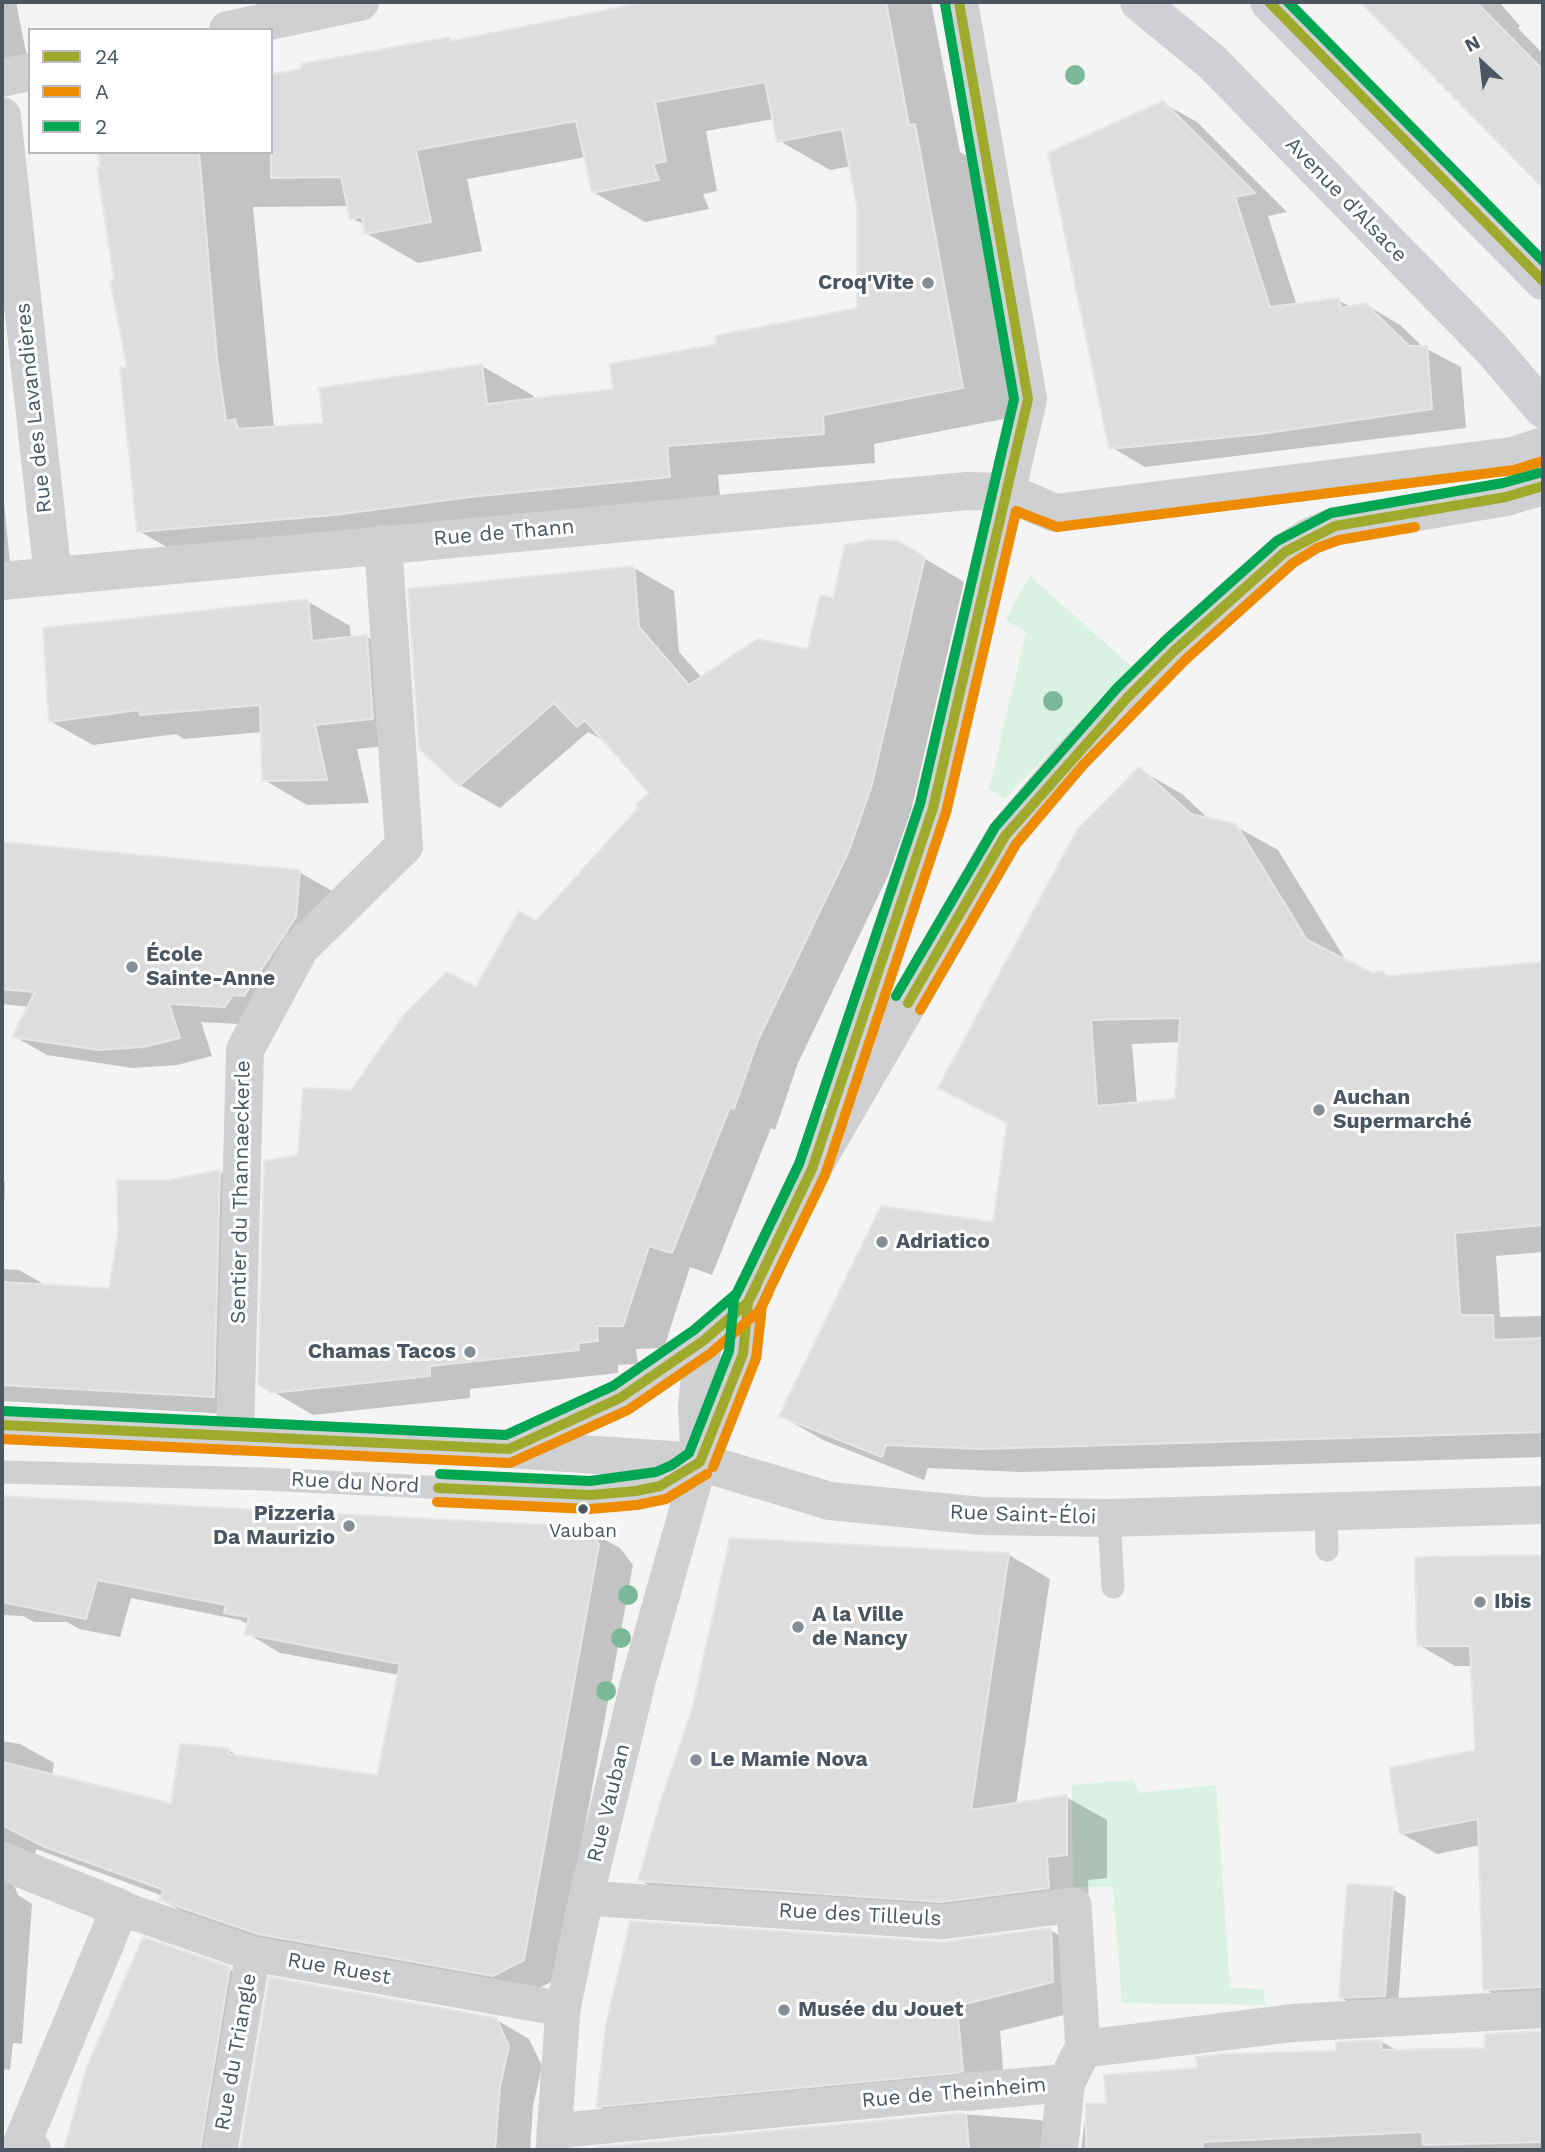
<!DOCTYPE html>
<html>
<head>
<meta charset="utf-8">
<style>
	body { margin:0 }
	#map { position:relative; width:1545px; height:2152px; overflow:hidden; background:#f4f4f4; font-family:"Work Sans",sans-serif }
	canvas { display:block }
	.frame { position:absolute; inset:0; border:4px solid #4a5661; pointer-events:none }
	.legend { position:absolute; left:28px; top:28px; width:245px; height:126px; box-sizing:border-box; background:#fff; border:2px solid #b7bbc0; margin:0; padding:9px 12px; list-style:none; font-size:21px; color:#4a5661 }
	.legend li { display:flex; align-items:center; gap:14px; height:35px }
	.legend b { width:35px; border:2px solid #b7bbc0 }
	.north { position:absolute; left:1447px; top:28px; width:70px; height:70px; -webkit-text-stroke:5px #fff; paint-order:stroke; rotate:333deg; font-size:19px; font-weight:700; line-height:28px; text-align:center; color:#4a5661 }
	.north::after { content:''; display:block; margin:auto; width:24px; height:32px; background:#4a5661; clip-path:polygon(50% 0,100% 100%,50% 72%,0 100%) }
</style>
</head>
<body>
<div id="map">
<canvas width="1545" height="2152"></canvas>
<div class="frame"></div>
<ul class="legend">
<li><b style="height:9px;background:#9fa92c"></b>24</li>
<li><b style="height:9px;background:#ed8c01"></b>A</li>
<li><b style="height:9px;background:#00a651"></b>2</li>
</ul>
<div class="north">N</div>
</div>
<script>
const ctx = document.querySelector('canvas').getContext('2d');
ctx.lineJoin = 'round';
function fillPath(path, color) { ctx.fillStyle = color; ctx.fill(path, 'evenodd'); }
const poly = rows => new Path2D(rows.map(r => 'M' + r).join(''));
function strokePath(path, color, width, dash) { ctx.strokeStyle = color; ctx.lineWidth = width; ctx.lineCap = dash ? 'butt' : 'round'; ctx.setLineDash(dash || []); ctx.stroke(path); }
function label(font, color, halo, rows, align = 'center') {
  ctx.font = font + ' "Work Sans",sans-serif'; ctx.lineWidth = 6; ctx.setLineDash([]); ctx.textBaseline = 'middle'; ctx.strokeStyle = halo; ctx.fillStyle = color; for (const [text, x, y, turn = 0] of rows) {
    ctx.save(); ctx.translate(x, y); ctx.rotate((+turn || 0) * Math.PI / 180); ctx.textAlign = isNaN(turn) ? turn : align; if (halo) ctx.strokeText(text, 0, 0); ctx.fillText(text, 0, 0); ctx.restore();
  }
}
const green = poly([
	[1030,576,1132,667,1005,799,989,789,1026,632,1005,620],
	[1134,1780,1139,1793,1216,1785,1230,1988,1264,1989,1265,2005,1122,2003,1113,1887,1073,1887,1072,1785]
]);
const shadow = poly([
	[2,2,16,2,30,72,2,78],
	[652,2,931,2,960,152,967,156,1014,417,874,444,875,463,718,475,721,506,191,561,139,531,129,368,109,225,105,223,98,152,271,152,449,39,454,42],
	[774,119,778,140,830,170,851,166,858,207,859,309,719,345,615,391,534,400,534,396,482,366,324,424,274,428,253,207,349,206,352,218,365,225,366,233,418,263,482,251,467,179,586,157,593,192,645,222,709,209,703,194,717,191,706,131],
	[1363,2,1499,2,1520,26,1518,28,1543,54,1543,185],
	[1163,103,1197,122,1287,212,1268,216,1297,306,1338,300,1351,307,1365,304,1400,325,1423,347,1461,367,1466,428,1145,467,1111,447],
	[2,480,11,575,2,576],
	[897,542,964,582,911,811,888,876,798,1063,775,1130,771,1128,712,1275,690,1267,664,1348,636,1349,638,1364,618,1365,618,1373,470,1389,470,1398,313,1415,272,1391,300,1156,352,1092,477,989,652,793,607,742,588,732,500,808,460,785,634,568,674,591,679,652,702,678,810,651,834,600],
	[307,601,350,626,351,639,367,637,410,662,415,743,357,749,369,803,307,805,264,780,262,732,184,739,176,734,93,745,50,721],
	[1140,770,1182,794,1211,821,1235,826,1278,850,1347,962,1372,975,1383,973,1391,977,1543,963,1543,1252,1496,1256,1500,1317,1543,1316,1543,1457,1021,1472,928,1468,924,1480,823,1440,781,1416,995,1224,1009,1125,941,1087],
	[1181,1042,1177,1101,1137,1104,1132,1044],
	[2,844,299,872,332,891,258,1025,201,1022,212,1056,177,1065,132,1068,47,1055,15,1037,30,1007,2,1004],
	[220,1172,252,1190,246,1415,2,1401,2,1269,19,1270,47,1286,111,1290,168,1182],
	[2,1180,5,1182,2,1250],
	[2,1497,585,1529,620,1548,633,1565,557,1979,527,1994,293,1953,195,1919,162,1900,163,1896,36,1849,35,1858,14,1885,18,1895,32,1904,22,2044,13,2043,10,2070,2,2069,2,1741,20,1744,54,1763,52,1776,172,1805,228,1750,242,1758,378,1777,399,1675,280,1653,247,1633,249,1625,240,1620,131,1598,120,1637,79,1629,67,1622,34,1622,23,1616,2,1615],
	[732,1540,1009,1555,1050,1579,1016,1805,1066,1797,1107,1820,1107,1878,1088,1880,1089,1911,681,1904,640,1880,694,1710],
	[1543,1557,1543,2010,1521,2010,1485,1989,1481,1845,1437,1854,1401,1833,1477,1752,1473,1666,1455,1666,1419,1645,1417,1559],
	[1392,1889,1406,1897,1398,2003,1355,2005,1341,1998],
	[1050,1930,1093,1955,1096,2007,1000,2031,1005,2095,641,2131,598,2106,941,1944],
	[230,1969,263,1988,236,2150,84,2150,71,2140],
	[271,1979,495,2019,529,2039,542,2066,533,2106,530,2150,242,2150],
	[1543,2033,1543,2150,1081,2150,1087,2105,1108,2104,1200,2070,1337,2053,1382,2042,1398,2051,1487,2050,1486,2036],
	[961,2114,1040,2120,1076,2141,1076,2150,597,2150]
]);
const building = poly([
	[646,2,886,2,909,125,915,124,963,388,823,415,824,434,667,446,670,477,470,497,334,515,137,532,120,367,127,367,110,281,114,279,97,168,101,167,99,152,199,152,217,358,226,421,235,419,238,429,323,423,319,388,482,364,487,404,613,389,610,364,717,344,715,336,857,308,857,207,842,129,777,142,765,82,655,102,666,161,653,164,659,180,592,193,576,121,416,150,431,222,365,234,362,217,350,219,341,177,271,178,271,74,302,69,301,64,450,37,451,41,646,2],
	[1360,2,1476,2,1543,70,1543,188,1360,2],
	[1163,101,1255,193,1235,197,1270,307,1339,298,1341,308,1365,303,1409,346,1427,346,1432,409,1260,434,1109,449,1048,153,1163,101],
	[871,540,898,541,925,557,871,788,848,853,758,1040,734,1109,730,1107,672,1253,649,1246,623,1326,597,1326,598,1341,578,1343,579,1350,430,1366,430,1376,271,1393,258,1384,264,1161,298,1155,303,1088,351,1090,403,1016,447,972,476,987,519,911,536,921,638,808,636,804,649,793,585,720,577,727,554,703,459,786,419,749,408,589,634,566,639,627,689,685,757,639,808,649,820,595,833,598,845,545,871,540],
	[308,599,312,641,367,635,373,719,315,725,327,780,262,781,260,705,140,715,139,710,49,722,43,628,308,599],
	[1139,767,1191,814,1236,824,1307,940,1372,973,1383,971,1386,976,1543,962,1543,1225,1455,1233,1460,1315,1493,1315,1494,1340,1543,1338,1543,1432,981,1449,886,1445,882,1457,779,1416,881,1206,993,1222,1007,1123,938,1088,1077,830,1139,767],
	[1180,1018,1175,1099,1097,1106,1091,1020,1180,1018],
	[2,842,300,870,296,917,244,996,233,995,225,1007,169,1004,180,1038,143,1047,98,1050,12,1037,35,992,2,989,2,842],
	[220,1170,214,1397,2,1385,2,1282,109,1288,118,1234,117,1180,168,1180,220,1170],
	[2,1496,586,1527,599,1544,524,1960,493,1976,258,1934,159,1900,164,1890,45,1847,2,1825,2,1762,171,1803,180,1744,229,1748,229,1754,377,1775,400,1664,245,1634,249,1617,224,1613,226,1605,97,1580,86,1619,2,1602,2,1496],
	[730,1538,1009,1553,971,1810,1067,1795,1067,1855,1047,1857,1049,1888,941,1902,638,1881,660,1803,692,1709,730,1538],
	[1543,1555,1543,1987,1483,1990,1478,1819,1400,1834,1389,1768,1475,1750,1470,1646,1417,1646,1415,1557,1543,1555],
	[1347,1884,1393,1887,1385,1996,1339,1998,1347,1884],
	[630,1921,941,1942,1051,1928,1053,1982,957,2006,963,2071,957,2073,596,2107,606,2025,630,1921],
	[143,1937,230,1967,200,2150,64,2150,86,2069,143,1937],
	[269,1977,496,2018,509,2046,500,2086,495,2150,240,2150,269,1977],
	[1543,2031,1543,2142,1423,2145,1422,2132,1203,2142,1202,2150,1086,2150,1086,2103,1106,2103,1104,2075,1198,2068,1196,2057,1219,2054,1336,2051,1336,2042,1382,2040,1381,2050,1485,2048,1485,2034,1543,2031],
	[961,2113,966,2114,969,2150,595,2150,596,2147,961,2113]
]);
const service = poly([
	[2,1472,265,1479,591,1495,660,1486,698,1463],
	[1326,1512,1327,1550],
	[1109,1518,1113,1587]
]);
const pedestrian = poly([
	[586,1898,942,1922,1074,1905,1083,2049],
	[120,1908,253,1954,563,2009],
	[554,2131,966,2092],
	[220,2150,253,1954],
	[553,2150,563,2009,586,1898,638,1682,700,1462]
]);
const minor = poly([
	[228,30,360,2],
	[2,78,30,72],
	[2,116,53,576],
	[2,581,967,491,1006,492,1055,513,1512,456,1543,446],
	[838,1091,933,808,1028,399,959,2],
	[235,1437,245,1050,300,948,404,846,383,544],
	[699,1446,697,1408,703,1341],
	[509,1449,620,1398,703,1341,748,1302],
	[700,1462,743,1354,748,1302,812,1169,1005,836,1073,756,1175,650,1285,552,1311,536,1335,526,1506,497,1543,486],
	[2,1861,120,1908,22,2143,32,2150],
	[966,2092,1066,2083],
	[1059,2150,1066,2083,1083,2049,1293,2023,1543,2009]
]);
const tertiary = poly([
	[2,1425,509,1449,700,1462,830,1501,982,1516,1109,1518,1543,1505]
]);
const secondary = poly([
	[1139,2,1212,62,1492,349,1543,409],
	[1269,2,1543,281]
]);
const bus1 = poly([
	[1269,2,1543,281],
	[908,1003,1005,836,1127,698,1175,650,1285,552,1335,526,1506,497,1543,486],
	[2,1425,509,1449,620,1398,703,1341,748,1302,812,1169,933,808,1028,399,959,2],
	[700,1462,743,1354,748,1302,756,1287],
	[438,1488,591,1495,636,1491,660,1486,700,1462]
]);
const bus2 = poly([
	[920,1010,1016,844,1083,765,1185,660,1293,563,1317,548,1339,540,1415,527],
	[2,1439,510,1463,628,1410,711,1353,759,1311,825,1175,946,812,1016,511,1057,527,1514,470,1543,461],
	[713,1467,756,1358,762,1306,768,1294],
	[437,1502,590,1509,637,1505,666,1499,707,1474]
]);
const bus3 = poly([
	[1288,2,1543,261],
	[896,996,995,827,1117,688,1166,640,1277,541,1331,513,1503,483,1539,473],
	[3,1411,506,1435,613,1386,694,1330,737,1293,799,1164,920,804,1014,399,945,4],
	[440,1474,590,1481,656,1472,672,1465,689,1453,729,1351,734,1299,743,1280]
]);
const trees = [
	[1075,75],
	[1053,701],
	[628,1595],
	[621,1638],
	[606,1691]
];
const markers = [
	[928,283,7,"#868d94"],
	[132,967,7,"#868d94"],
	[1319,1110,7,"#868d94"],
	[882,1242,7,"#868d94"],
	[470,1352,7,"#868d94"],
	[583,1509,6,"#4a5661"],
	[349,1526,7,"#868d94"],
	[1480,1602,7,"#868d94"],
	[798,1627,7,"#868d94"],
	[696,1760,7,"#868d94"],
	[784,2010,7,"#868d94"]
];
const busNames = [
	["Vauban",583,1531]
];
const streetNames = [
	["Avenue d'Alsace",1346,200,46],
	["Rue des Lavandières",34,408,-96],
	["Rue de Thann",504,533,-5],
	["Sentier du Thannaeckerle",241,1192,-89],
	["Rue du Nord",355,1483,3],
	["Rue Saint-Éloi",1023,1515,2],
	["Rue Vauban",609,1803,-76],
	["Rue des Tilleuls",860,1915,3],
	["Rue Ruest",339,1969,10],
	["Rue du Triangle",236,2052,-80],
	["Rue de Theinheim",954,2093,-5]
];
const poiNames = [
	["Croq'Vite",914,283,"right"],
	["École",146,955],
	["Sainte-Anne",146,979],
	["Auchan",1333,1098],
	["Supermarché",1333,1122],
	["Adriatico",896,1242],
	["Chamas Tacos",456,1352,"right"],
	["Pizzeria",335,1514,"right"],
	["Da Maurizio",335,1538,"right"],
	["Ibis",1494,1602],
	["A la Ville",812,1615],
	["de Nancy",812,1639],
	["Le Mamie Nova",710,1760],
	["Musée du Jouet",798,2010]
];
fillPath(green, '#d9f2e3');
fillPath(shadow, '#0003');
fillPath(building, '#ddddde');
strokePath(building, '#e5e6e7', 2);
strokePath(service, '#ced0d2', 23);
strokePath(pedestrian, '#ced0d2', 35);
strokePath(minor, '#ced0d2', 38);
strokePath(tertiary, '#ced0d2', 38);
strokePath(secondary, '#ced0d4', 38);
strokePath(bus1, '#9fa92c', 10);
strokePath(bus2, '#ed8c01', 10);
strokePath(bus3, '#00a651', 10);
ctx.fillStyle = '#7ab899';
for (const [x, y] of trees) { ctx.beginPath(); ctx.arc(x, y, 10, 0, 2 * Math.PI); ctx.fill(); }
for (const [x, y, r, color] of markers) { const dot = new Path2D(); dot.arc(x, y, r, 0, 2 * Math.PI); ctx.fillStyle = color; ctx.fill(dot); strokePath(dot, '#fff', 2.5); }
label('19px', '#4a5661', '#fff', busNames);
label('21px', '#4a5661', '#fff', streetNames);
label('bold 21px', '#4a5661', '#fff', poiNames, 'left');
</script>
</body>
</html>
